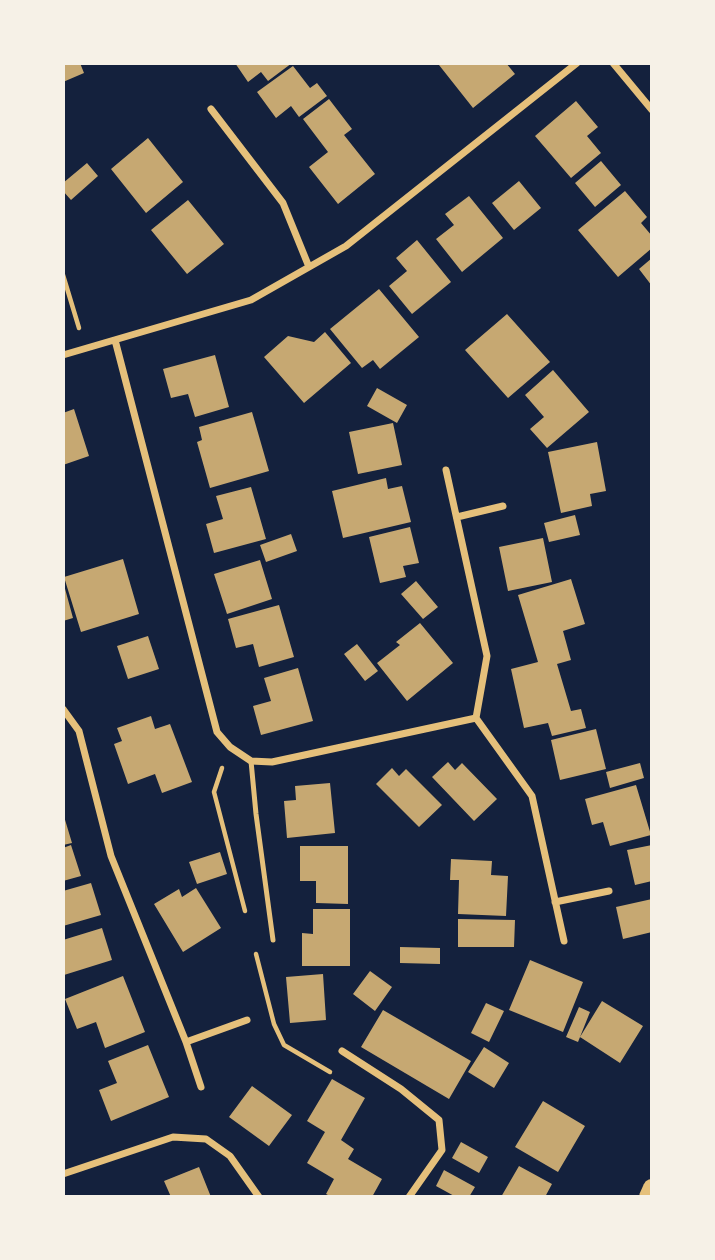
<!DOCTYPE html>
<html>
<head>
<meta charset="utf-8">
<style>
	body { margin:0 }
	#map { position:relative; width:715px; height:1260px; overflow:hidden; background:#14213d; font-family:Helvetica,sans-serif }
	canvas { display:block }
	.frame { position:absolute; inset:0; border:65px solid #f6f1e7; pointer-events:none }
</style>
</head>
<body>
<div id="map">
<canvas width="715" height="1260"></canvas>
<div class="frame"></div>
</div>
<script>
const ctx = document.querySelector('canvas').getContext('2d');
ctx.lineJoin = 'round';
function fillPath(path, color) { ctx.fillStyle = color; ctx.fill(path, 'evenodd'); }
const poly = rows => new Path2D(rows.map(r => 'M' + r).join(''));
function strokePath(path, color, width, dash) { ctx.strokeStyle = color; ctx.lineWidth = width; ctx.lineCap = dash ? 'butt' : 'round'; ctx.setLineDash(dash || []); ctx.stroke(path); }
const building = poly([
	[63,63,80,63,84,73,63,82],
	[235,63,292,63,268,81,261,72,248,82],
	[442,63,506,63,515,74,473,108,439,65],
	[293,66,310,88,317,83,327,96,299,117,291,106,276,118,257,92],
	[329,99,352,129,344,135,375,174,338,204,309,167,328,152,303,119],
	[576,101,598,127,587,136,601,153,571,178,535,136],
	[148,138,183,182,146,213,111,169],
	[601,161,621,185,595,207,575,183],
	[87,163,98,176,71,200,63,191,63,183],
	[519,181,541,208,514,230,492,203],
	[625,191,647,217,641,223,652,236,652,248,618,277,578,230],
	[469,196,503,238,462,272,436,239,454,225,445,214],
	[188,200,224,244,187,274,151,230],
	[417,240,451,282,412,314,389,286,407,271,396,258],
	[652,258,652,286,639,269],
	[379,289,419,337,380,369,373,360,362,368,330,329],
	[507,314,550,362,508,398,465,350],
	[325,332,351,363,304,403,264,357,288,336,314,342],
	[215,355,229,407,195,417,188,394,171,398,163,369],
	[553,370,589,412,547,448,530,429,544,417,525,395],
	[377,388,407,405,397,423,367,406],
	[74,409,89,456,63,465,63,413],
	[252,412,269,471,210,488,197,442,202,440,199,427],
	[393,423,402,465,358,474,349,432],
	[597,442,606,491,590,494,592,506,561,513,548,452],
	[386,478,388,489,402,486,411,522,343,538,332,491],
	[251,487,266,539,214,553,206,524,223,519,216,496],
	[575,515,580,535,549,542,544,523],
	[410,527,419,563,403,566,406,577,380,583,369,537],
	[291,534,297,551,266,562,260,545],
	[543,538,552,582,508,591,499,547],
	[123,559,139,614,81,632,64,577],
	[260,560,272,599,227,614,214,574],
	[571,579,585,624,563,631,571,660,557,664,571,711,581,709,586,728,552,736,548,723,524,728,511,669,538,662,518,595],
	[416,581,438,607,423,619,401,594],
	[64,585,73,618,63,621,63,586],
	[279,605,294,657,259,667,253,644,236,648,228,619],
	[420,623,453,663,407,701,377,663,400,645,396,642],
	[148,636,159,669,128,679,117,646],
	[357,644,378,671,365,681,344,654],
	[298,668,313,721,261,735,253,706,271,701,264,678],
	[151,716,155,729,170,724,192,782,162,793,155,774,128,784,114,744,122,741,117,728],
	[596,729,606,769,560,780,551,740],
	[448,762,455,770,462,763,497,799,474,821,432,777],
	[640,763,644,778,610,788,606,772],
	[392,768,399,776,406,769,442,805,419,827,376,784],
	[330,783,335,833,287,838,284,801,296,800,295,786],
	[636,785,651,835,610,846,603,822,592,825,585,799],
	[63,813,72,843,63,845],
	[71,845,81,876,63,881,63,848],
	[652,845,652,881,635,885,627,850],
	[300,846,348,846,348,904,316,903,316,881,300,881],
	[220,852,227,874,197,884,189,862],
	[451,859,492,861,491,875,508,876,506,916,458,914,459,880,450,880],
	[91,883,101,915,63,926,63,891],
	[196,888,221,928,183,952,154,904,179,889,182,897],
	[652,899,652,932,623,939,616,907],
	[313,909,350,909,350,966,302,966,302,933,313,934],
	[458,919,515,920,514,947,458,947],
	[102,928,112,960,64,975,63,940],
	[400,947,440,948,440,964,400,963],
	[530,960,583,982,563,1032,509,1010],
	[370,971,392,987,375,1011,353,994],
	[323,974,326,1020,290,1023,286,977],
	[123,976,145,1032,105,1048,96,1022,77,1029,65,999],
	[602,1001,643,1026,620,1063,580,1037],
	[486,1003,504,1011,489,1042,471,1033],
	[579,1007,590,1012,578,1042,566,1037],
	[383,1010,471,1061,449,1099,361,1047],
	[148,1045,169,1097,111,1121,99,1090,117,1083,108,1061],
	[484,1047,509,1063,494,1088,468,1072],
	[332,1079,365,1098,341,1140,354,1149,348,1159,382,1179,372,1197,332,1197,326,1194,334,1179,307,1163,325,1132,307,1121],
	[252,1086,292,1115,269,1146,229,1117],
	[543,1101,585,1126,558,1172,515,1147],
	[461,1142,488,1157,479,1173,452,1158],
	[519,1166,552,1184,545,1197,501,1197],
	[199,1167,211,1197,171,1197,164,1181],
	[444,1170,475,1187,469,1197,456,1197,436,1186]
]);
const path = poly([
	[63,275,79,328],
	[222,768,214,792,245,911],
	[256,954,274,1024,284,1045,330,1072]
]);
const service = poly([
	[251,761,256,814,273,940]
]);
const minor = poly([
	[613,63,652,110],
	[211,109,283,203,309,267],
	[115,340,217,732,230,747,251,761,272,762,476,718,487,656,446,470],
	[63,355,251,300,346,246,577,63],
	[457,517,503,506],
	[63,709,79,731,111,856,186,1042,201,1087],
	[476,718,532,796,564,941],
	[555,902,609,891],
	[186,1042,247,1020],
	[342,1051,401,1089,439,1120,442,1150,409,1197],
	[63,1174,173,1137,206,1139,230,1156,259,1197]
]);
const primary = poly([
	[648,1197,652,1188]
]);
fillPath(building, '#c6a872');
strokePath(path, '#e5c07b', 4.5);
strokePath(service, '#e5c07b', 5);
strokePath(minor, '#e5c07b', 7);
strokePath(primary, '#e5c07b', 18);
</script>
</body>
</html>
